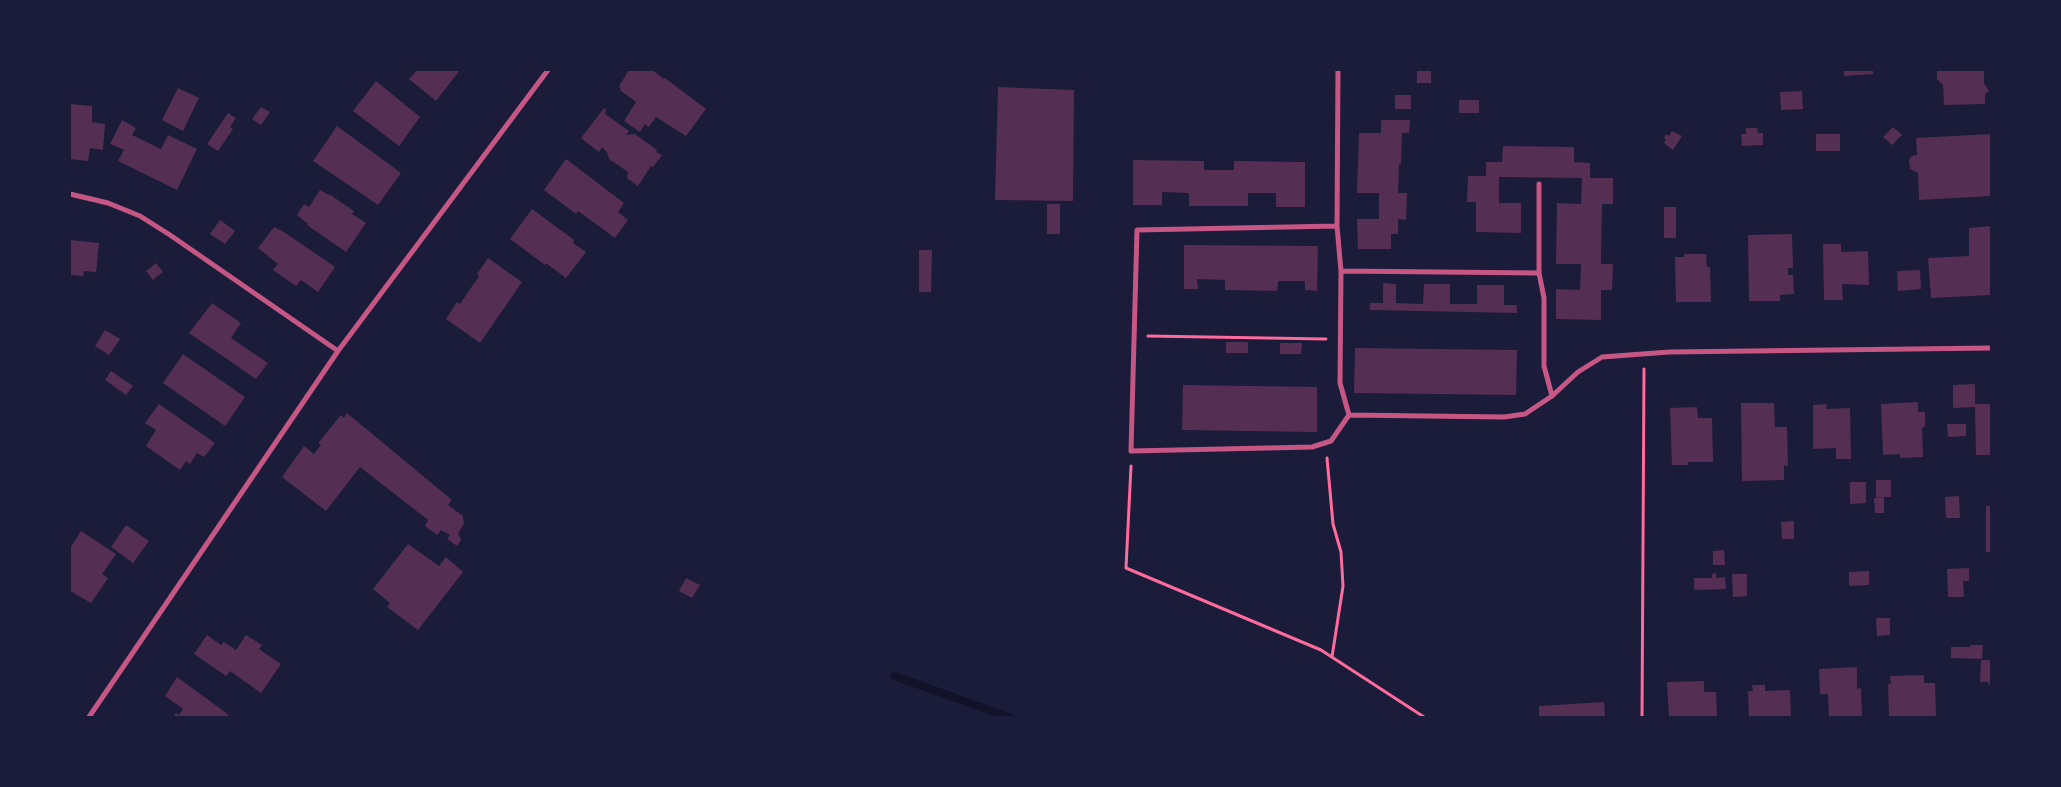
<!DOCTYPE html>
<html>
<head>
<meta charset="utf-8">
<style>
	body { margin:0 }
	#map { position:relative; width:2061px; height:787px; overflow:hidden; background:#1b1b3a; font-family:"IBM Plex Sans",sans-serif }
	canvas { display:block }
	.frame { position:absolute; inset:0; border:71px solid #1b1b3a; pointer-events:none }
</style>
</head>
<body>
<div id="map">
<canvas width="2061" height="787"></canvas>
<div class="frame"></div>
</div>
<script>
const ctx = document.querySelector('canvas').getContext('2d');
ctx.lineJoin = 'round';
const poly = rows => new Path2D(rows.map(r => 'M' + r).join(''));
function strokePath(path, color, width, dash) { ctx.strokeStyle = color; ctx.lineWidth = width; ctx.lineCap = dash ? 'butt' : 'round'; ctx.setLineDash(dash || []); ctx.stroke(path); }
function fillPath(path, color) { ctx.fillStyle = color; ctx.fill(path, 'evenodd'); }
const stream = poly([
	[894,676,1009,717]
]);
const building = poly([
	[417,70,460,70,436,101,409,79],
	[629,70,652,70,664,79,665,78,706,109,686,136,656,117,649,127,645,124,640,132,624,121,636,102,621,91,619,86],
	[1417,70,1431,70,1431,83,1417,83],
	[1844,70,1873,70,1873,74,1844,76],
	[1937,70,1984,70,1984,83,1989,91,1985,94,1985,104,1944,105,1943,85,1937,79],
	[376,81,420,117,399,146,353,111],
	[998,87,1074,90,1073,201,995,200],
	[178,88,199,98,183,131,162,120],
	[1802,91,1803,109,1781,110,1780,92],
	[1395,95,1411,95,1411,109,1395,109],
	[1459,100,1479,100,1479,113,1459,113],
	[70,104,92,106,92,122,105,124,103,150,90,148,88,161,70,159],
	[261,107,270,112,261,125,252,119],
	[604,108,606,109,605,114,629,131,626,135,635,134,657,150,656,152,662,155,653,167,651,166,638,186,627,178,628,172,609,159,607,152,602,147,599,152,581,138],
	[228,113,236,118,230,127,233,129,218,151,207,144],
	[122,120,136,128,132,135,161,149,168,135,197,149,177,190,118,161,124,150,110,144],
	[1381,120,1410,120,1409,133,1402,133,1401,164,1399,164,1398,193,1407,193,1406,220,1398,219,1398,234,1391,234,1391,249,1358,249,1357,219,1379,219,1379,193,1357,193,1359,133,1381,133],
	[337,126,401,173,378,205,313,161],
	[1893,127,1902,135,1892,145,1883,137],
	[1746,128,1757,128,1758,133,1763,133,1763,145,1742,146,1741,134,1746,134],
	[1672,131,1682,136,1673,150,1664,143,1666,140,1664,138,1666,134,1669,136],
	[1816,134,1840,134,1840,151,1816,151],
	[1991,134,1991,196,1919,200,1918,173,1910,169,1909,160,1912,156,1917,155,1916,138],
	[1503,146,1574,147,1574,162,1590,163,1590,178,1613,178,1613,204,1602,204,1601,264,1613,264,1612,290,1601,290,1601,320,1556,319,1556,289,1580,290,1581,264,1556,264,1557,203,1581,204,1582,178,1499,177,1499,203,1521,203,1521,233,1476,232,1476,202,1467,202,1468,176,1486,176,1486,162,1502,162],
	[566,159,624,203,618,212,628,220,615,238,578,211,576,214,544,190],
	[1133,160,1204,161,1204,170,1234,170,1234,161,1305,162,1305,207,1276,207,1276,193,1248,193,1248,206,1189,206,1189,193,1162,192,1162,205,1133,205],
	[320,190,329,195,329,194,354,211,352,214,366,223,346,252,307,225,308,224,297,215,304,204,309,207],
	[1047,204,1060,204,1060,234,1047,234],
	[1664,207,1676,207,1676,238,1664,238],
	[532,209,574,240,573,243,586,252,566,278,546,263,545,265,510,239],
	[220,220,235,231,225,244,210,234],
	[1991,226,1991,295,1931,298,1928,258,1969,256,1969,228],
	[274,227,284,232,335,267,318,292,301,280,296,286,273,270,278,264,258,248],
	[1792,234,1793,268,1788,268,1788,275,1793,275,1794,294,1780,295,1780,301,1749,301,1748,235],
	[70,240,99,243,96,272,84,271,83,276,70,275],
	[1823,244,1841,244,1841,252,1868,251,1869,285,1842,284,1843,300,1824,300],
	[1184,245,1318,246,1317,291,1305,290,1305,281,1278,281,1277,291,1225,290,1225,280,1197,279,1198,289,1184,289],
	[919,250,932,250,931,292,919,292],
	[1684,254,1706,254,1707,267,1710,267,1711,302,1676,302,1675,257,1684,257],
	[488,258,522,282,480,343,446,319,457,302,460,304,479,276,477,274],
	[156,263,163,272,153,280,146,271],
	[1920,270,1921,289,1898,291,1897,271],
	[1383,283,1396,284,1396,303,1423,304,1424,284,1450,284,1450,304,1477,304,1477,285,1504,285,1504,305,1517,305,1517,313,1370,310,1370,303,1383,303],
	[212,303,241,323,231,338,268,363,256,379,189,333],
	[105,330,120,339,109,355,95,346],
	[1226,342,1248,342,1248,353,1226,353],
	[1280,343,1302,343,1301,354,1280,354],
	[1355,348,1517,350,1516,395,1354,393],
	[183,354,245,397,225,426,163,383],
	[111,371,133,386,126,395,105,380],
	[1975,384,1975,404,1991,404,1991,455,1976,455,1975,407,1953,408,1953,385],
	[1183,385,1317,387,1317,432,1182,430],
	[1918,402,1918,412,1925,412,1925,427,1922,428,1923,457,1900,458,1900,454,1883,455,1881,404],
	[1741,403,1774,403,1775,427,1787,427,1788,466,1784,465,1784,480,1742,481],
	[159,404,215,443,204,457,197,453,190,464,186,461,180,470,146,446,156,430,145,423],
	[1827,404,1826,409,1850,408,1851,459,1836,459,1836,448,1813,449,1813,405],
	[1697,407,1698,418,1712,418,1713,462,1688,462,1688,465,1672,465,1670,408],
	[347,413,452,500,448,505,463,516,464,524,458,533,461,540,457,546,447,539,450,535,441,530,437,535,425,526,428,520,360,467,326,511,282,477,304,446,314,454,321,445,318,443,341,415,344,418],
	[1947,424,1966,424,1966,436,1948,437],
	[1876,480,1891,480,1891,497,1876,497],
	[1850,482,1866,482,1866,503,1850,504],
	[1959,496,1960,518,1946,518,1945,497],
	[1884,497,1884,513,1875,513,1874,498],
	[1986,506,1991,506,1991,552,1986,552],
	[1794,521,1794,539,1782,539,1781,522],
	[126,525,149,541,133,563,111,547],
	[81,531,116,554,102,574,108,578,91,603,70,591,70,548],
	[408,544,439,566,446,557,463,572,418,630,387,607,390,603,373,589],
	[1724,550,1725,565,1713,565,1713,551],
	[1969,568,1969,581,1963,581,1964,597,1948,597,1947,569],
	[1869,571,1869,585,1849,586,1849,572],
	[1716,573,1716,578,1725,577,1726,589,1694,590,1694,578,1712,578,1712,574],
	[1732,574,1747,574,1747,596,1733,597],
	[686,578,700,585,692,598,679,591],
	[1876,618,1890,618,1890,635,1877,636],
	[207,635,221,645,224,642,236,650,246,635,262,645,259,649,281,664,261,693,230,671,226,676,194,654],
	[1970,645,1983,645,1982,659,1951,658,1951,647,1970,647],
	[1981,660,1991,660,1991,688,1988,682,1980,682],
	[1857,667,1857,689,1861,688,1862,717,1829,717,1828,694,1820,694,1819,669],
	[1924,675,1924,683,1935,683,1936,717,1889,717,1888,684,1891,684,1890,676],
	[177,677,229,715,227,717,173,717,176,713,179,715,183,709,165,696],
	[1704,681,1704,692,1716,692,1717,717,1669,717,1667,682],
	[1752,685,1765,685,1765,691,1790,690,1791,717,1749,717,1748,691,1753,691],
	[1604,702,1605,717,1539,717,1539,706]
]);
const path = poly([
	[1148,336,1326,339],
	[1327,458,1333,524,1341,552,1343,586,1332,657],
	[1131,466,1126,568,1321,650,1424,717],
	[1642,717,1644,369]
]);
const minor = poly([
	[1338,70,1337,226,1341,271,1340,383,1349,415],
	[1539,184,1539,273,1544,298,1544,366,1552,396],
	[70,194,108,203,140,216,170,235,338,351],
	[1337,226,1137,230,1131,451,1312,447,1331,441,1349,415,1504,417,1525,414,1552,396,1578,372,1602,357,1669,352,1991,348],
	[1341,271,1539,273],
	[89,717,338,351,548,70]
]);
strokePath(stream, '#12122b', 8);
fillPath(building, '#542f53');
strokePath(path, '#ff6b9d', 3);
strokePath(minor, '#c65784', 5);
</script>
</body>
</html>
